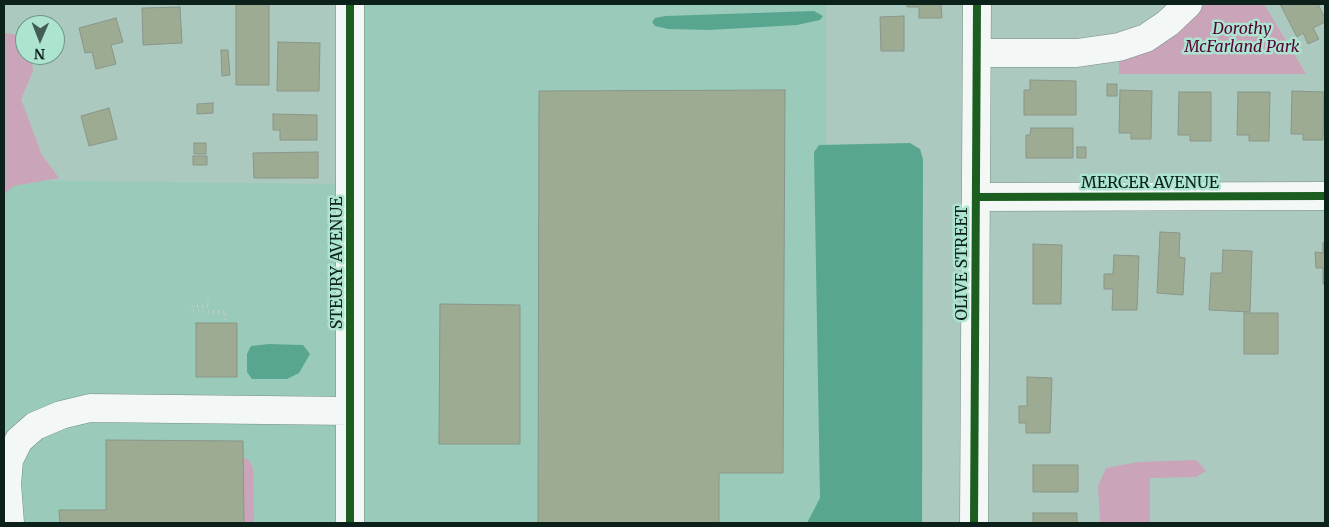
<!DOCTYPE html>
<html>
<head>
<meta charset="utf-8">
<style>
	body { margin:0 }
	#map { position:relative; width:1329px; height:527px; overflow:hidden; background:#acc9bf; font-family:Merriweather,serif }
	canvas { display:block }
	.frame { position:absolute; inset:0; border:5px solid #0b211a; pointer-events:none }
	.north { position:absolute; left:15px; top:15px; width:50px; height:50px; box-sizing:border-box; background:#ace4d0; border:1px solid #6c9687; border-radius:50%; rotate:181deg; font-size:14px; font-weight:700; line-height:20px; text-align:center; color:#0b211a }
	.north::after { content:''; display:block; margin:auto; width:18px; height:22px; background:#435c54; clip-path:polygon(50% 0,100% 100%,50% 72%,0 100%) }
</style>
</head>
<body>
<div id="map">
<canvas width="1329" height="527"></canvas>
<div class="frame"></div>
<div class="north">N</div>
</div>
<script>
const ctx = document.querySelector('canvas').getContext('2d');
ctx.lineJoin = 'round';
function fillPath(path, color) { ctx.fillStyle = color; ctx.fill(path, 'evenodd'); }
const poly = rows => new Path2D(rows.map(r => 'M' + r).join(''));
function strokePath(path, color, width, dash) { ctx.strokeStyle = color; ctx.lineWidth = width; ctx.lineCap = dash ? 'butt' : 'round'; ctx.setLineDash(dash || []); ctx.stroke(path); }
function label(font, color, halo, rows, align = 'center') {
  ctx.font = font + ' Merriweather,serif'; ctx.lineWidth = 5; ctx.setLineDash([]); ctx.textBaseline = 'middle'; ctx.strokeStyle = halo; ctx.fillStyle = color; for (const [text, x, y, turn = 0] of rows) {
    ctx.save(); ctx.translate(x, y); ctx.rotate((+turn || 0) * Math.PI / 180); ctx.textAlign = isNaN(turn) ? turn : align; if (halo) ctx.strokeText(text, 0, 0); ctx.fillText(text, 0, 0); ctx.restore();
  }
}
const built = poly([
	[359,4,826,4,826,523,4,523,4,180,335,184,361,41]
]);
const green = poly([
	[1205,4,1264,4,1306,74,1119,74,1119,60,1172,36,1189,22],
	[4,33,19,35,25,42,25,55,31,55,33,71,21,99,42,155,59,178,14,186,4,194],
	[244,458,249,460,253,468,254,523,244,523],
	[1196,460,1206,471,1196,477,1150,478,1150,523,1100,523,1098,486,1106,468,1138,462]
]);
const water = poly([
	[814,11,823,16,820,20,797,25,709,30,668,29,655,26,652,22,655,18,665,16],
	[910,143,920,149,923,159,922,523,807,523,820,498,814,152,819,145],
	[269,344,303,345,310,354,299,373,287,379,252,379,247,372,247,354,251,346]
]);
const building = poly([
	[236,4,269,4,269,85,236,85,236,4],
	[907,4,941,4,942,18,919,18,919,7,907,7,907,4],
	[1280,4,1318,4,1325,18,1325,22,1313,28,1319,39,1308,44,1303,33,1297,37,1280,4],
	[180,7,182,43,143,45,142,8,180,7],
	[904,16,904,51,881,51,880,17,904,16],
	[116,18,123,42,111,45,116,64,96,69,92,52,85,53,79,28,116,18],
	[278,42,320,43,319,91,277,91,278,42],
	[221,50,228,50,230,75,222,76,221,50],
	[1030,80,1076,81,1076,115,1024,115,1024,90,1030,90,1030,80],
	[1107,84,1117,84,1117,96,1107,96,1107,84],
	[785,90,783,473,719,473,719,523,538,523,539,91,785,90],
	[1120,90,1152,91,1151,139,1131,139,1131,133,1119,133,1120,90],
	[1292,91,1324,92,1323,140,1303,140,1303,134,1291,134,1292,91],
	[1179,92,1211,92,1211,141,1190,141,1190,135,1178,135,1179,92],
	[1238,92,1270,92,1269,141,1249,141,1249,135,1237,135,1238,92],
	[213,103,213,113,197,114,197,104,213,103],
	[109,108,117,139,89,146,81,116,109,108],
	[273,114,317,115,317,140,280,140,280,130,273,130,273,114],
	[1031,128,1073,128,1073,158,1026,158,1026,135,1030,135,1031,128],
	[194,143,206,143,206,154,194,154,194,143],
	[1077,147,1086,147,1086,158,1077,158,1077,147],
	[318,152,318,178,254,178,253,153,318,152],
	[193,156,207,156,207,165,193,165,193,156],
	[1160,232,1180,233,1179,257,1185,258,1183,295,1157,293,1160,232],
	[1323,243,1325,243,1325,284,1323,284,1323,268,1316,268,1315,252,1323,253,1323,243],
	[1033,244,1062,245,1061,304,1033,304,1033,244],
	[1223,250,1252,251,1250,312,1209,310,1211,273,1222,273,1223,250],
	[1114,255,1139,256,1137,310,1112,310,1113,289,1104,289,1104,274,1113,274,1114,255],
	[440,304,520,305,520,444,439,444,440,304],
	[1244,313,1278,313,1278,354,1244,354,1244,313],
	[196,323,237,323,237,377,196,377,196,323],
	[1027,377,1052,378,1050,433,1026,433,1026,423,1019,423,1019,406,1027,406,1027,377],
	[106,440,243,441,244,523,60,523,59,510,106,510,106,440],
	[1033,465,1078,465,1078,492,1033,492,1033,465],
	[1033,513,1077,513,1077,523,1033,523,1033,513]
]);
const path = poly([
	[208,301,208,306,193,306,193,311,226,312,225,323]
]);
const minor = poly([
	[977,53,1077,53,1119,47,1146,38,1168,23,1188,4],
	[976,197,1325,196],
	[10,523,7,484,9,460,19,440,35,426,61,415,90,408,350,411],
	[350,523,350,4],
	[974,523,977,4]
]);
const cycleway = poly([
	[976,197,1325,196],
	[350,523,350,4],
	[974,523,977,4]
]);
const parkNames = [
	["Dorothy",1242,29],
	["McFarland Park",1242,47]
];
const streetNames = [
	["MERCER AVENUE",1150,183],
	["STEURY AVENUE",337,263,-90],
	["OLIVE STREET",962,263,-90]
];
fillPath(built, '#9acbba');
fillPath(green, '#caa4b8');
fillPath(water, '#59a690');
fillPath(building, '#9dab93');
strokePath(building, '#899689', 1);
strokePath(minor, '#768d85', 29);
strokePath(path, '#c2ccc8', 3, [1, 4]);
strokePath(minor, '#f3f7f5', 28);
strokePath(cycleway, '#1b5e20', 8);
label('italic 16px', '#560135', '#ace4d0', parkNames);
label('16px', '#0b211a', '#ace4d0', streetNames);
</script>
</body>
</html>
